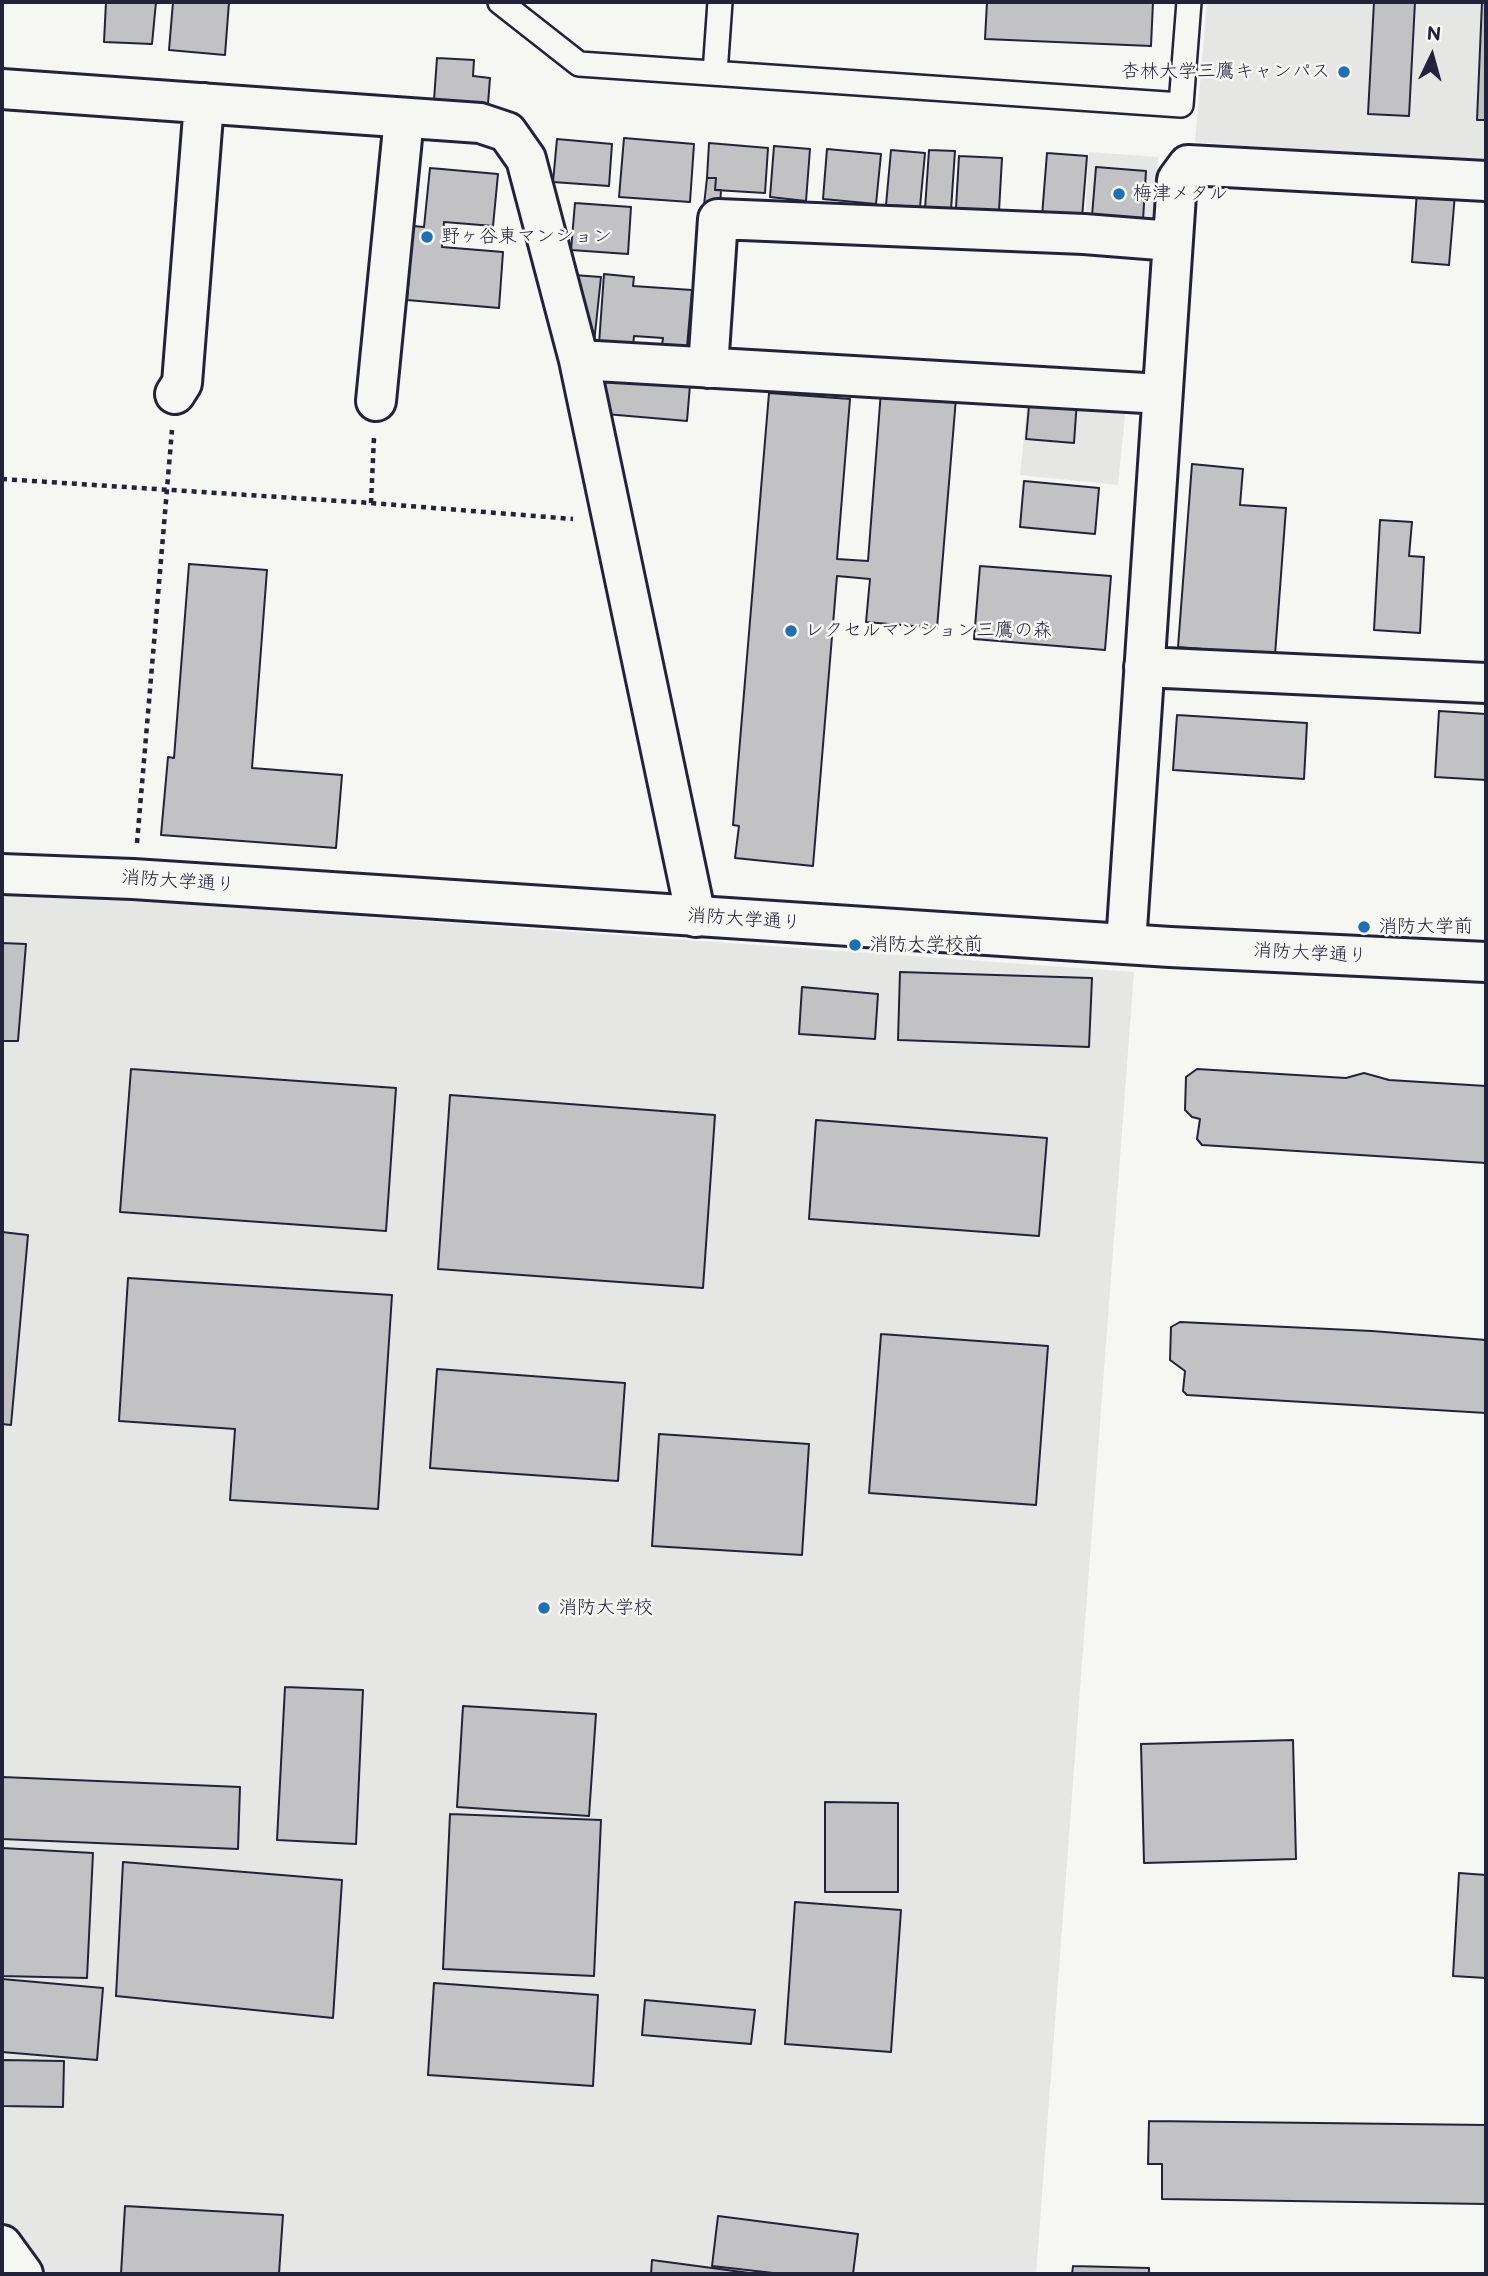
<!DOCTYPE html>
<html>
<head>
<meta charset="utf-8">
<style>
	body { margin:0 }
	#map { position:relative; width:1488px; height:2276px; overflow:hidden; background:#f6f6f2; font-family:"Balsamiq Sans",sans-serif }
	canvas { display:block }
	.frame { position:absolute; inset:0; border:4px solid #22223b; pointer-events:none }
	.north { position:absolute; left:1397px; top:21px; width:70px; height:70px; -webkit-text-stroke:5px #f6f6f2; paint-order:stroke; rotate:5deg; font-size:19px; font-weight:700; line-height:28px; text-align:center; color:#22223b }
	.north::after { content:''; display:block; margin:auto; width:24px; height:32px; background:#22223b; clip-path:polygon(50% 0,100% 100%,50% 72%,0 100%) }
</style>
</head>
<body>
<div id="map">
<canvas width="1488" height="2276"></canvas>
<div class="frame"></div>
<div class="north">N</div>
</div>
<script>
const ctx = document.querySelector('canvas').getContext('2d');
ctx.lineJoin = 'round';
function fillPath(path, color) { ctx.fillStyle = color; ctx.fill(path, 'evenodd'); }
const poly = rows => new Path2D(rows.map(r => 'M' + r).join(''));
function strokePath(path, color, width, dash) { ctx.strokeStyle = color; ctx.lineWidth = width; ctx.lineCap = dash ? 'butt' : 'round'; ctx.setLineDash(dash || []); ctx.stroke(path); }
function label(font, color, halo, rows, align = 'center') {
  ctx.font = font + ' "Balsamiq Sans","Klee One",sans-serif'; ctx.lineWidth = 5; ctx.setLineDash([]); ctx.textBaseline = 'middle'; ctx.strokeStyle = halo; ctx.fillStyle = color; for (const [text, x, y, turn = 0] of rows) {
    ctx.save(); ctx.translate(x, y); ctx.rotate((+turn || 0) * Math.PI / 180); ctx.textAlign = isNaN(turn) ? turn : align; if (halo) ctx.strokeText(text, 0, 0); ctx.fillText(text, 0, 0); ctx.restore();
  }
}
const built = poly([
	[1207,2,1486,2,1486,164,1195,142],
	[1089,152,1158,157,1150,241,1084,234],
	[1028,395,1126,405,1118,485,1020,475],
	[2,891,1134,972,1036,2274,23,2274,2,2245]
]);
const building = poly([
	[106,2,156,2,152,44,104,42,106,2],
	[173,2,229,2,225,55,169,50,173,2],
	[987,2,1153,2,1151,46,985,39,987,2],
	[1374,2,1415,2,1409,116,1368,114,1374,2],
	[1482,2,1486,2,1486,120,1477,120,1482,2],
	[437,58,474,60,473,76,490,78,488,104,434,100,437,58],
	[624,138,694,144,690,202,619,197,624,138],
	[557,139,612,144,609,186,553,182,557,139],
	[709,143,768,148,765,193,715,190,716,178,707,178,709,143],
	[774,146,810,149,806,201,770,197,774,146],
	[827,149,881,154,876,204,823,199,827,149],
	[891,150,925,153,920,207,886,205,891,150],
	[929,150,955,151,951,210,925,209,929,150],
	[1047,153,1087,156,1082,218,1042,216,1047,153],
	[959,156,1002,158,999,211,956,208,959,156],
	[1096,167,1146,171,1143,220,1092,216,1096,167],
	[430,168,498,174,493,226,444,222,442,247,503,252,499,308,407,300,413,226,424,227,430,168],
	[707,178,716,178,715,190,721,190,720,207,704,205,707,178],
	[1417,191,1455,194,1449,265,1412,262,1417,191],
	[575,203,631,207,628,254,571,250,575,203],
	[560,274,601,277,594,343,560,274],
	[604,274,634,277,633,286,692,290,687,347,662,345,663,338,634,336,633,346,599,344,604,274],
	[597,377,690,385,687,421,594,413,597,377],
	[881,391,956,398,937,628,866,622,870,579,837,576,813,866,735,858,739,826,733,825,769,393,850,399,837,559,868,561,881,391],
	[1030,395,1077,400,1074,443,1026,439,1030,395],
	[1192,464,1243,469,1240,505,1286,508,1275,655,1178,647,1192,464],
	[1024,481,1099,488,1095,534,1020,527,1024,481],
	[1380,520,1412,522,1409,556,1424,557,1420,633,1374,630,1380,520],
	[189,564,267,570,252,768,342,775,336,848,161,835,168,757,174,758,189,564],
	[980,566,1111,576,1105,650,974,639,980,566],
	[1439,711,1486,714,1486,780,1435,777,1439,711],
	[1177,715,1307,723,1304,779,1173,770,1177,715],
	[2,943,26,944,18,1041,2,1041,2,943],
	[900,972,1092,978,1089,1047,898,1040,900,972],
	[802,987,878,994,875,1039,799,1034,802,987],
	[131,1069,396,1088,386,1231,120,1212,131,1069],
	[1197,1069,1346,1078,1364,1073,1389,1080,1486,1086,1486,1163,1202,1145,1197,1139,1200,1119,1192,1117,1185,1110,1186,1077,1197,1069],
	[450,1095,715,1115,703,1288,438,1269,450,1095],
	[816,1120,1047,1138,1039,1236,809,1219,816,1120],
	[2,1232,28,1235,11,1425,2,1424,2,1232],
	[128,1278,392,1295,378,1509,230,1500,235,1429,119,1421,128,1278],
	[1180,1322,1372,1331,1486,1340,1486,1413,1187,1395,1183,1391,1185,1371,1170,1360,1171,1327,1180,1322],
	[881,1334,1048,1346,1036,1505,869,1493,881,1334],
	[437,1369,625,1383,618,1481,430,1468,437,1369],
	[659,1434,809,1444,802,1555,652,1546,659,1434],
	[285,1687,363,1690,356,1844,277,1840,285,1687],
	[463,1706,596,1714,589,1816,457,1807,463,1706],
	[1293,1740,1296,1859,1144,1863,1141,1744,1293,1740],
	[2,1777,240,1787,238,1849,2,1839,2,1777],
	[825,1802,898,1803,898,1892,825,1892,825,1802],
	[450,1814,601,1820,594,1976,443,1969,450,1814],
	[2,1848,93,1853,87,1978,2,1976,2,1848],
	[123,1862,342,1880,333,2018,116,1996,123,1862],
	[1459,1873,1486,1875,1486,1978,1453,1976,1459,1873],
	[795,1902,901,1910,891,2052,785,2044,795,1902],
	[2,1979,103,1988,97,2060,2,2052,2,1979],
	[434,1983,598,1995,593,2086,428,2075,434,1983],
	[645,2000,755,2010,751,2044,642,2035,645,2000],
	[2,2060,64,2061,63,2107,2,2106,2,2060],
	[1149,2121,1486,2125,1486,2204,1162,2199,1162,2164,1148,2164,1149,2121],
	[125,2206,283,2215,279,2274,121,2274,125,2206],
	[718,2216,858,2234,853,2274,782,2274,712,2266,718,2216],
	[652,2260,757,2274,651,2274,652,2260],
	[1073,2266,1149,2268,1149,2274,1072,2274,1073,2266]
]);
const path = poly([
	[2,479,371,503,573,519],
	[371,503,374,437],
	[137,843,172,430]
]);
const service = poly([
	[500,2,579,64,1181,105,1189,2],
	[715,73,720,2]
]);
const minor = poly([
	[2,89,480,123,507,132,526,159,579,360,696,917],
	[579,360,1162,394],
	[708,368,718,219,1084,234,1172,241],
	[175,394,182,383,204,103],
	[376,401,404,118],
	[1144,667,1486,683],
	[1126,944,1177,180,1188,165,1486,181],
	[2,2245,23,2274]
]);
const tertiary = poly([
	[2,874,133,879,1170,947,1486,962]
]);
const markers = [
	[1344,72,7,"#1f6fb2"],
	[1119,194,7,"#1f6fb2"],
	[427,237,7,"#1f6fb2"],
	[791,631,7,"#1f6fb2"],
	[1364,927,7,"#1f6fb2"],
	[855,945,7,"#1f6fb2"],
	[544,1608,7,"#1f6fb2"]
];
const poiNames = [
	["杏林大学三鷹キャンパス",1330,72,"right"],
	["梅津メタル",1133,194],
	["野ヶ谷東マンション",441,237],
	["レクセルマンション三鷹の森",805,631],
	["消防大学前",1378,927],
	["消防大学校前",869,945],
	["消防大学校",558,1608]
];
const streetNames = [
	["消防大学通り",178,882,4],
	["消防大学通り",744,920,4],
	["消防大学通り",1310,954,3]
];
fillPath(built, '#e6e6e4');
fillPath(building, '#c2c2c4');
strokePath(building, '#22223b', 2);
strokePath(service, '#22223b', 28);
strokePath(minor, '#22223b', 44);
strokePath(tertiary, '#22223b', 44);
strokePath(path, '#22223b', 4.5, [5, 5]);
strokePath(service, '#f6f6f2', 23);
strokePath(minor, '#f6f6f2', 38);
strokePath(tertiary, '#f6f6f2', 38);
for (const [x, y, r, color] of markers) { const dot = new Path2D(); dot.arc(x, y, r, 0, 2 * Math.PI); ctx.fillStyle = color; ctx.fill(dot); strokePath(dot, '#f6f6f2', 2.5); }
label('19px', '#22223b', '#f6f6f2', poiNames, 'left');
label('19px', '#22223b', '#f6f6f2', streetNames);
</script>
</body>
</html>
